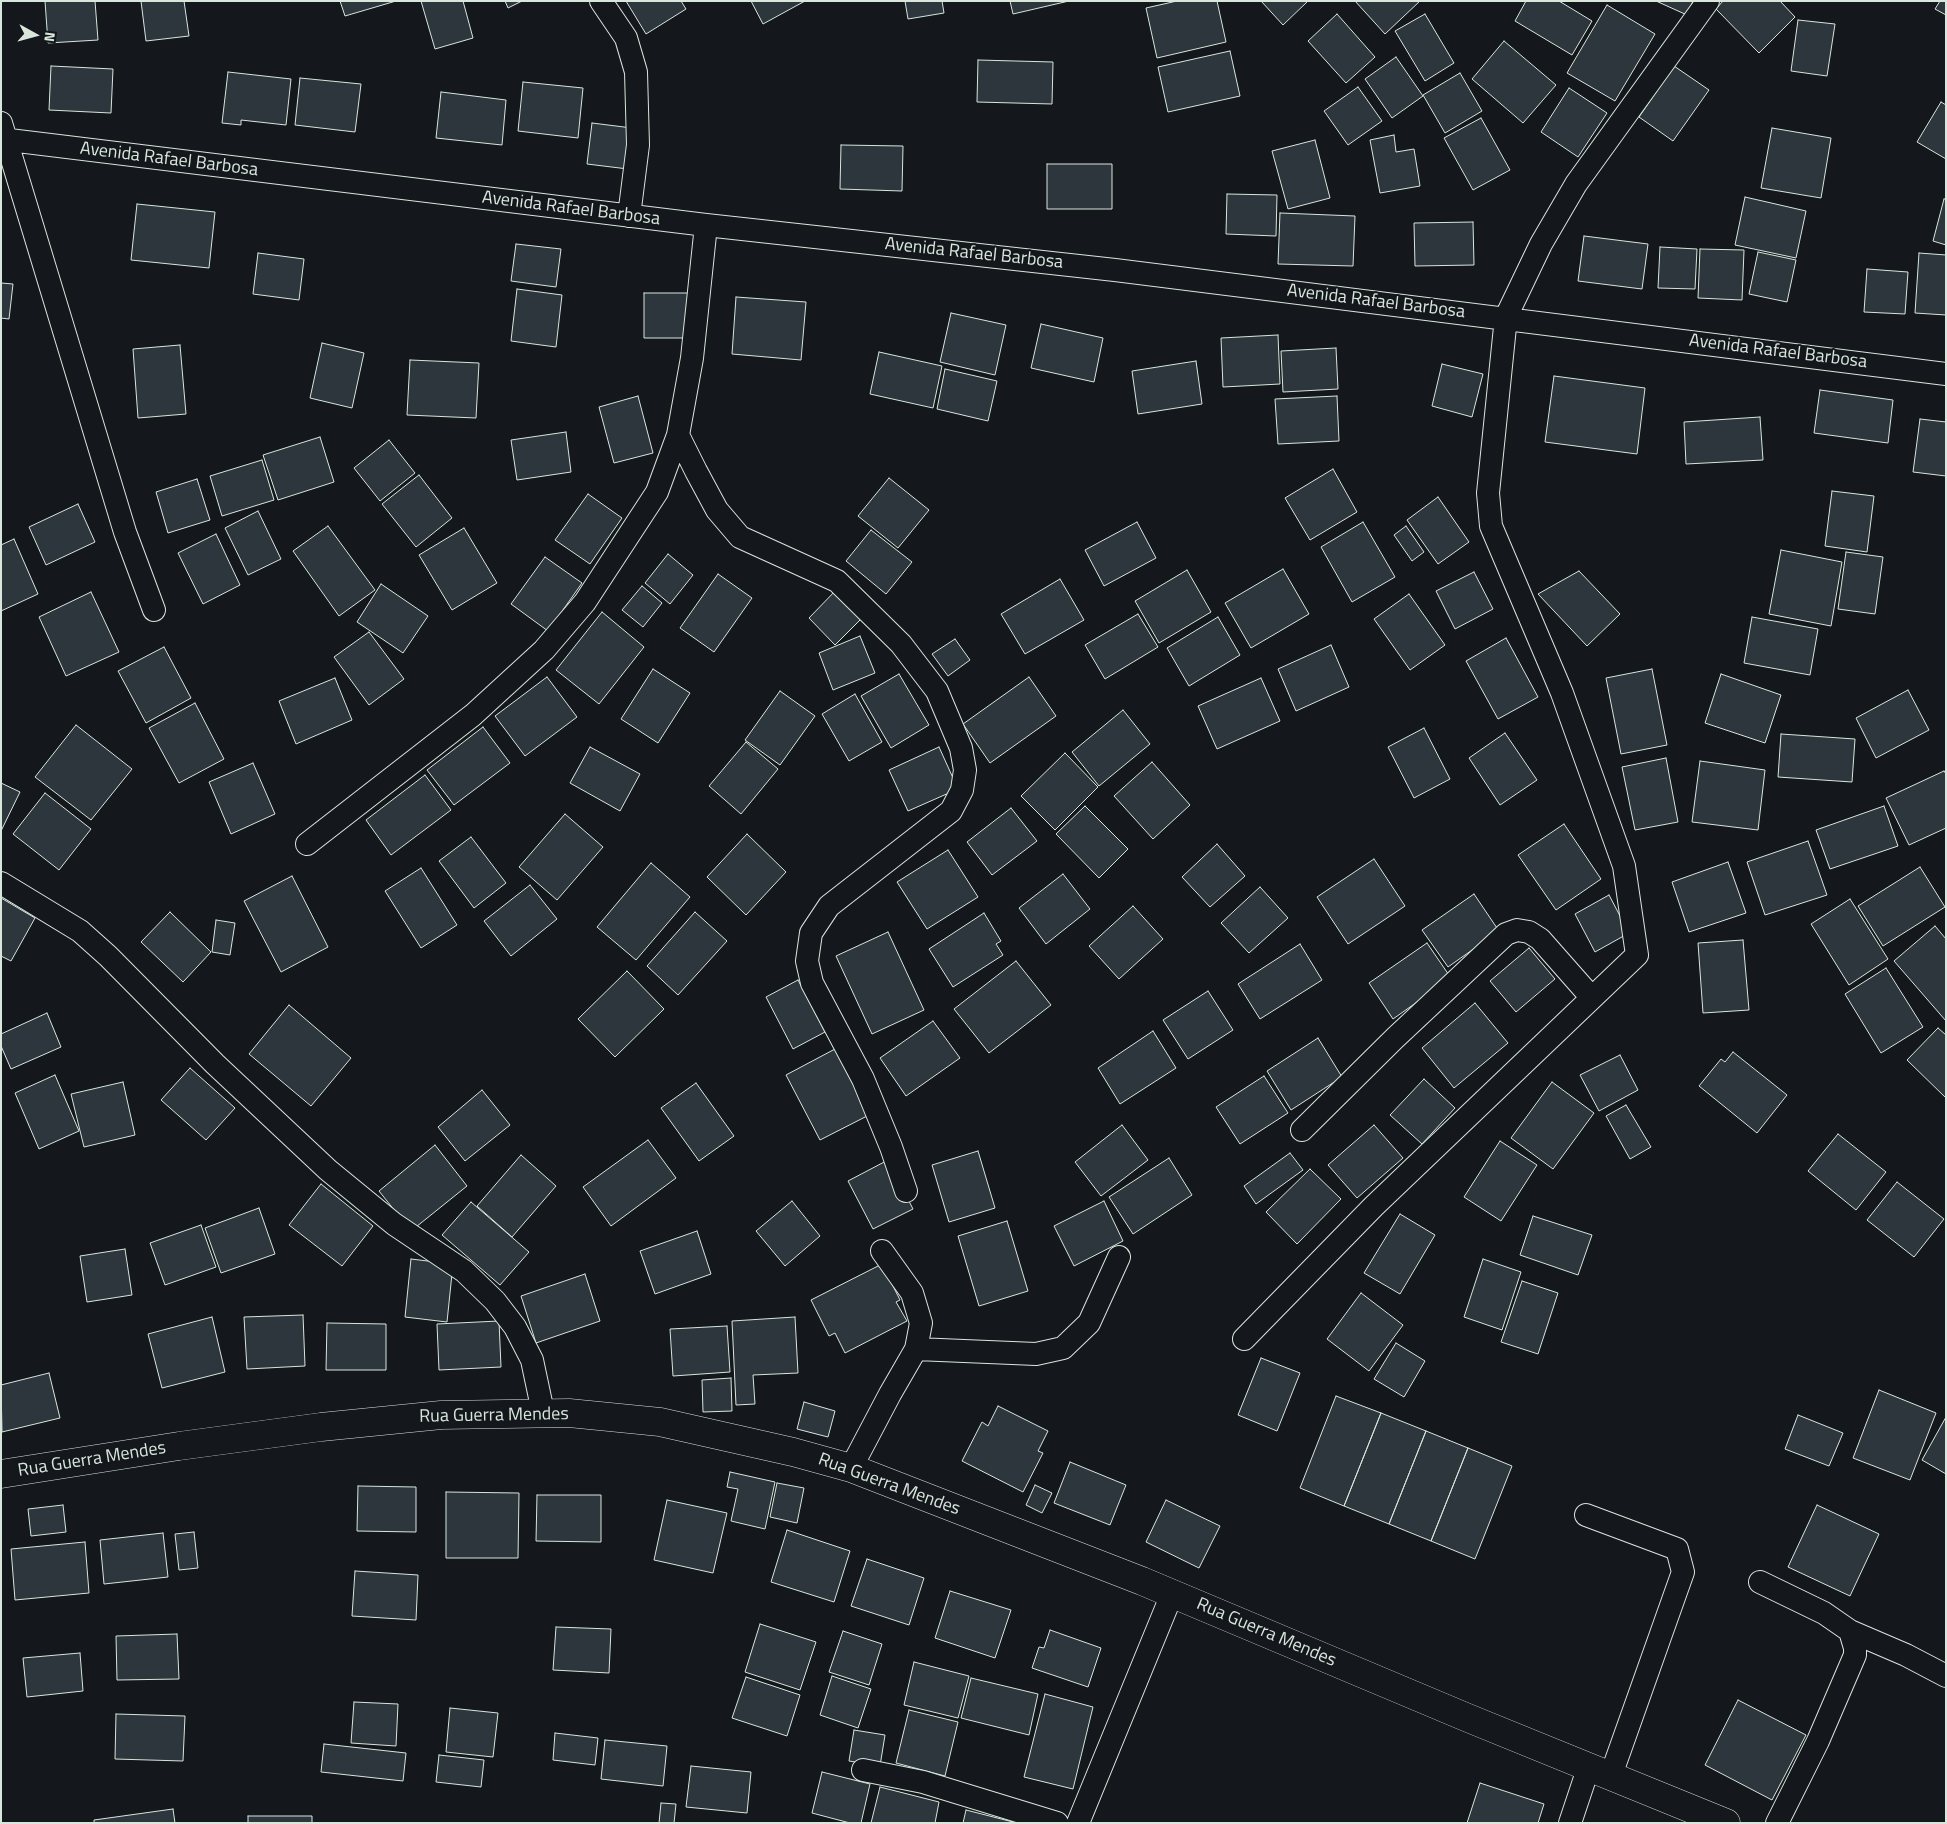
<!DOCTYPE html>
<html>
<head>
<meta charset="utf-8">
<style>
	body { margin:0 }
	#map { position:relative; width:1947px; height:1824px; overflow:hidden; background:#14181c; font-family:"Titillium Web",sans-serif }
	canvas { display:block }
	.frame { position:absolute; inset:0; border:2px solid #d8e6dc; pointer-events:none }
	.north { position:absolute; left:10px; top:10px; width:50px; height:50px; -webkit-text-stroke:4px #14181c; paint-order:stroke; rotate:97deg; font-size:14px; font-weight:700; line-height:20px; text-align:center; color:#d8e6dc }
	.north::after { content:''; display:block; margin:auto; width:18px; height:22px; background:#d8e6dc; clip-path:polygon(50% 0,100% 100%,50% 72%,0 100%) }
</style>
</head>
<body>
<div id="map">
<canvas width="1947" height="1824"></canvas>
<div class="frame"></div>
<div class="north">N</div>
</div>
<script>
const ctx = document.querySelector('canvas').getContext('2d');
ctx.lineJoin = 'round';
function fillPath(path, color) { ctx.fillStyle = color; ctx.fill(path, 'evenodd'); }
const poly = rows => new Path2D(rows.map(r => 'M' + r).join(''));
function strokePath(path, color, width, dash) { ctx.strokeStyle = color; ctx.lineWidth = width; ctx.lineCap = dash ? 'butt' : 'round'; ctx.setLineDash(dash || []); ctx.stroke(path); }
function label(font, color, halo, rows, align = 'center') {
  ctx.font = font + ' "Titillium Web",sans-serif'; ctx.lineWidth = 4; ctx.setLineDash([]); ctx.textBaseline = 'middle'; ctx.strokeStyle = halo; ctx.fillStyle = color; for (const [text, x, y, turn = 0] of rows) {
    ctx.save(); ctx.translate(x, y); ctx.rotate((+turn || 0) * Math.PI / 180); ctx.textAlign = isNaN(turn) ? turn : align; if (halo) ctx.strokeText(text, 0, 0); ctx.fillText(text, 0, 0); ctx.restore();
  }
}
const building = poly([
	[45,1,95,1,98,40,48,43,45,1],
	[141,1,184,1,189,36,146,41,141,1],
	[340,1,396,1,345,16,340,1],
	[421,1,463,1,473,38,435,49,421,1],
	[505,1,522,1,508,8,505,1],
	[626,1,681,1,686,9,646,34,626,1],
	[751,1,805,1,763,24,751,1],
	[905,1,942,1,944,13,908,19,905,1],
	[1010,1,1069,1,1013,14,1010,1],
	[1177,1,1217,1,1226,42,1157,58,1146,8,1177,1],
	[1261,1,1308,1,1283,25,1261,1],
	[1355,1,1420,1,1385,34,1355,1],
	[1526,1,1559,1,1592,21,1572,55,1515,21,1526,1],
	[1656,1,1693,1,1687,15,1656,1],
	[1723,1,1780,1,1795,17,1759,53,1716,9,1723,1],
	[1940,1,1946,1,1946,15,1935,9,1940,1],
	[1607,5,1655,34,1615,101,1567,73,1607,5],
	[1337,14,1375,57,1346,83,1308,41,1337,14],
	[1425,14,1454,63,1425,81,1395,31,1425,14],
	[1798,20,1835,24,1827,76,1791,71,1798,20],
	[1504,41,1556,85,1523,123,1472,79,1504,41],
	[1230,51,1240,96,1168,112,1158,67,1230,51],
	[1396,57,1423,96,1392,118,1365,79,1396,57],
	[978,60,1053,62,1052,104,977,102,978,60],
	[51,66,113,69,111,113,49,110,51,66],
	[1674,66,1709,90,1673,141,1639,117,1674,66],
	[228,72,291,79,286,125,241,120,241,125,222,123,228,72],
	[1460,73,1482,111,1445,133,1423,95,1460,73],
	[300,78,361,84,355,132,295,125,300,78],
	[523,82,583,88,578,138,518,131,523,82],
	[1358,87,1382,121,1348,145,1324,111,1358,87],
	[1569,88,1607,113,1578,157,1541,132,1569,88],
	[441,92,506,100,502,145,436,138,441,92],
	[1941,102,1946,105,1946,159,1917,142,1941,102],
	[1481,118,1510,170,1473,190,1444,138,1481,118],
	[592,123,632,128,628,169,587,164,592,123],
	[1772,128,1831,138,1821,198,1761,188,1772,128],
	[1394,135,1396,152,1414,149,1420,186,1380,193,1370,140,1394,135],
	[1315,140,1330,198,1288,209,1272,151,1315,140],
	[841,145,903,146,902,191,840,189,841,145],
	[1047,164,1112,164,1112,209,1047,209,1047,164],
	[1227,194,1277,195,1276,236,1226,234,1227,194],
	[1745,197,1806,211,1796,258,1735,245,1745,197],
	[1944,199,1946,199,1946,245,1933,241,1944,199],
	[137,204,215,212,209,268,131,260,137,204],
	[1280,213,1355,216,1353,266,1278,264,1280,213],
	[1473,222,1474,265,1415,266,1414,223,1473,222],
	[1584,236,1648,244,1642,289,1578,281,1584,236],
	[516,244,561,249,556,287,511,281,516,244],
	[1660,247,1697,249,1695,289,1658,288,1660,247],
	[1700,249,1744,250,1742,300,1698,298,1700,249],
	[1758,252,1796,260,1787,302,1749,294,1758,252],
	[258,253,304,259,299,300,253,294,258,253],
	[1919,253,1946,255,1946,315,1915,313,1919,253],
	[1867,269,1908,272,1905,314,1864,312,1867,269],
	[1,283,13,284,9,319,1,318,1,283],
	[517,289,562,295,556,347,511,341,517,289],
	[644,293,689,293,689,338,644,338,644,293],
	[736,297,806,302,801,360,732,354,736,297],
	[951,313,1006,325,995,375,940,362,951,313],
	[1041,324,1103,338,1094,382,1031,368,1041,324],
	[1278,335,1280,384,1223,387,1221,338,1278,335],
	[322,343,364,353,352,408,310,398,322,343],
	[180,345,186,414,138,418,133,349,180,345],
	[1336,348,1338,389,1283,392,1281,351,1336,348],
	[879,352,942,366,933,408,870,394,879,352],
	[410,360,479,363,476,418,407,415,410,360],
	[1196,361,1202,404,1138,414,1132,371,1196,361],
	[1442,364,1483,374,1472,417,1432,406,1442,364],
	[945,369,997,381,988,421,937,409,945,369],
	[1554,376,1645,388,1637,454,1545,442,1554,376],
	[1820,390,1893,400,1888,443,1814,433,1820,390],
	[638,396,653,453,614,463,599,407,638,396],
	[1337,396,1339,441,1278,444,1275,399,1337,396],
	[1760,417,1763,460,1686,464,1684,422,1760,417],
	[1920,419,1946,422,1946,476,1913,472,1920,419],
	[566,432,571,472,517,480,511,440,566,432],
	[320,437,334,482,278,500,263,455,320,437],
	[389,440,415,473,380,501,354,468,389,440],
	[262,460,274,500,222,516,210,476,262,460],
	[1333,469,1357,512,1310,540,1285,498,1333,469],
	[419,475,452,518,416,547,382,504,419,475],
	[889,478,929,510,898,548,858,516,889,478],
	[197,479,210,520,168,533,156,492,197,479],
	[1832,491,1874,496,1867,552,1825,546,1832,491],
	[588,494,622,518,590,564,555,540,588,494],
	[1438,497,1469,542,1438,564,1407,520,1438,497],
	[78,504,95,542,46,565,29,527,78,504],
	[258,511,281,559,248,575,225,528,258,511],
	[1137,522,1156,558,1104,586,1085,550,1137,522],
	[1363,522,1395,577,1352,602,1321,547,1363,522],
	[328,526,375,590,339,616,293,551,328,526],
	[1406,526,1424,552,1412,561,1394,535,1406,526],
	[464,528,497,583,452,610,419,555,464,528],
	[871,530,912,562,886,594,846,561,871,530],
	[216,534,240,585,203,604,178,553,216,534],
	[14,539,38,594,1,611,1,545,14,539],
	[1781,550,1842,562,1831,626,1769,614,1781,550],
	[1846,552,1883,557,1875,614,1838,609,1846,552],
	[668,554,693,575,670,604,645,583,668,554],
	[545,557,582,583,548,631,511,604,545,557],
	[1283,569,1309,614,1251,648,1225,603,1283,569],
	[1187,570,1211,612,1159,643,1135,601,1187,570],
	[1579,571,1620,614,1587,646,1538,594,1579,571],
	[1474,572,1493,609,1455,629,1436,591,1474,572],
	[718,574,752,598,714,652,680,628,718,574],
	[1060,579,1084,620,1025,654,1001,614,1060,579],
	[381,584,428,616,403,653,357,622,381,584],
	[642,586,662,603,643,627,622,610,642,586],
	[839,587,866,614,835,645,809,618,839,587],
	[91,592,119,652,66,676,39,617,91,592],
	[1409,594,1445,645,1410,670,1374,619,1409,594],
	[602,612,644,647,599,704,556,670,602,612],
	[1138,614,1158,647,1105,679,1085,645,1138,614],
	[1218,617,1240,655,1189,686,1167,648,1218,617],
	[1752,617,1818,629,1810,675,1744,663,1752,617],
	[369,632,404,679,369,705,334,657,369,632],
	[860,636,875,673,833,690,819,653,860,636],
	[1506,638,1538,697,1498,719,1466,661,1506,638],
	[955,639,970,660,948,676,932,654,955,639],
	[1331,645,1349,687,1296,711,1278,669,1331,645],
	[164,647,191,698,146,723,118,671,164,647],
	[653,669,690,693,658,743,621,719,653,669],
	[1652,669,1667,745,1621,754,1606,678,1652,669],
	[899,674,929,725,891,748,861,696,899,674],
	[1721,674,1781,695,1765,743,1705,723,1721,674],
	[547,677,577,717,525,756,495,716,547,677],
	[1029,677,1056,716,990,763,963,724,1029,677],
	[335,678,352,720,296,744,279,701,335,678],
	[1261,678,1280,721,1217,749,1198,706,1261,678],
	[1908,690,1929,730,1876,758,1856,718,1908,690],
	[780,691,815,716,780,765,745,740,780,691],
	[855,694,882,742,849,761,822,714,855,694],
	[195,703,224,759,179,783,149,728,195,703],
	[1123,710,1150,744,1099,786,1072,752,1123,710],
	[76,725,132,769,91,820,35,777,76,725],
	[483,727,510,763,454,805,427,770,483,727],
	[1424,728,1450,779,1414,798,1388,747,1424,728],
	[1505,733,1537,780,1500,805,1469,758,1505,733],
	[1781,734,1855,739,1852,782,1778,777,1781,734],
	[746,742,778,769,741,814,709,786,746,742],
	[590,747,640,774,620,811,570,783,590,747],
	[939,747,958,789,908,811,889,770,939,747],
	[1065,753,1098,787,1055,830,1021,796,1065,753],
	[1666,758,1678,822,1635,830,1622,767,1666,758],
	[1700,761,1765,770,1758,830,1692,822,1700,761],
	[1152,762,1190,805,1153,839,1114,796,1152,762],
	[253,763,275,814,231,834,209,782,253,763],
	[1944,771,1946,774,1946,828,1909,845,1886,798,1944,771],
	[425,775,451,810,391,855,366,820,425,775],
	[1,783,20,792,1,831,1,783],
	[45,793,91,829,59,870,13,834,45,793],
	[1085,806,1128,849,1099,878,1056,834,1085,806],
	[1884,806,1898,846,1830,869,1816,830,1884,806],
	[1011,808,1037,841,992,875,967,842,1011,808],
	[565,814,603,847,557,900,519,867,565,814],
	[1564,824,1601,879,1556,910,1518,855,1564,824],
	[747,834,786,872,746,915,707,877,747,834],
	[471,837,506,883,474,908,439,861,471,837],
	[1808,841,1827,895,1765,915,1747,862,1808,841],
	[1217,844,1245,876,1210,907,1182,877,1217,844],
	[948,850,978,897,927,929,897,882,948,850],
	[1374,859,1405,906,1348,944,1317,897,1374,859],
	[1728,862,1746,913,1689,932,1672,882,1728,862],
	[651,863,690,897,636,960,597,927,651,863],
	[1920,867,1945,907,1883,946,1858,906,1920,867],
	[421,868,457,925,421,948,385,891,421,868],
	[1063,874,1090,909,1046,944,1019,908,1063,874],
	[292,876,328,947,281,972,244,901,292,876],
	[530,885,557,919,511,956,484,921,530,885],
	[1260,887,1288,918,1249,953,1221,923,1260,887],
	[1474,894,1499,931,1448,967,1422,930,1474,894],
	[1609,895,1629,933,1595,952,1575,914,1609,895],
	[1,898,35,918,11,961,1,956,1,898],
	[1850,899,1888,959,1849,985,1811,924,1850,899],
	[1133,906,1163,939,1119,979,1089,946,1133,906],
	[170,912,211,952,183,982,141,942,170,912],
	[695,912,727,941,678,995,647,966,695,912],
	[984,913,1001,941,996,944,1003,955,953,987,929,949,984,913],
	[216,920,235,923,230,955,212,952,216,920],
	[1935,926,1946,939,1946,1021,1894,961,1935,926],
	[888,932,924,1010,872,1034,836,956,888,932],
	[1743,940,1749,1010,1703,1013,1698,943,1743,940],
	[1427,943,1451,978,1393,1019,1369,983,1427,943],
	[1300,944,1322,980,1260,1019,1238,984,1300,944],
	[1529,948,1555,979,1516,1012,1490,981,1529,948],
	[1016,961,1051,1005,989,1053,954,1009,1016,961],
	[1886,968,1923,1027,1881,1053,1845,994,1886,968],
	[627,971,664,1009,615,1057,578,1019,627,971],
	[798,980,825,1032,793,1049,766,997,798,980],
	[1208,991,1233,1030,1188,1059,1163,1020,1208,991],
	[1475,1003,1508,1043,1454,1088,1422,1048,1475,1003],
	[289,1005,351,1058,311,1106,249,1054,289,1005],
	[47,1013,61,1047,11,1069,1,1046,1,1034,47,1013],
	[933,1021,960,1058,906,1096,880,1058,933,1021],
	[1938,1028,1946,1035,1946,1098,1907,1060,1938,1028],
	[1153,1031,1176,1068,1120,1104,1098,1068,1153,1031],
	[1318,1038,1342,1077,1291,1110,1267,1071,1318,1038],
	[835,1049,869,1115,820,1140,786,1075,835,1049],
	[1733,1052,1787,1095,1757,1133,1699,1086,1721,1059,1725,1062,1733,1052],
	[1620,1055,1638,1090,1599,1111,1580,1075,1620,1055],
	[190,1068,235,1108,206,1140,161,1100,190,1068],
	[55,1075,79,1131,39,1149,15,1093,55,1075],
	[1264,1076,1288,1113,1240,1144,1216,1107,1264,1076],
	[1424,1079,1455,1108,1422,1144,1390,1115,1424,1079],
	[123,1082,135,1135,84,1147,71,1094,123,1082],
	[1552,1082,1594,1113,1553,1169,1511,1138,1552,1082],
	[696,1083,734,1136,699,1161,661,1108,696,1083],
	[482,1090,510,1125,465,1161,438,1127,482,1090],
	[1626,1105,1651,1147,1630,1159,1606,1116,1626,1105],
	[1122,1125,1148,1160,1101,1196,1075,1162,1122,1125],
	[1374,1125,1403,1158,1357,1198,1328,1165,1374,1125],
	[1838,1134,1886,1172,1856,1210,1808,1171,1838,1134],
	[648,1140,676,1178,611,1226,583,1187,648,1140],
	[1500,1141,1537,1165,1501,1221,1464,1197,1500,1141],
	[435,1145,467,1186,411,1231,379,1191,435,1145],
	[978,1151,995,1208,949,1222,932,1165,978,1151],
	[1290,1153,1303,1170,1256,1204,1244,1186,1290,1153],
	[521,1155,556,1186,512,1237,477,1206,521,1155],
	[1169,1158,1192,1195,1133,1234,1109,1197,1169,1158],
	[888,1160,913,1209,873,1229,848,1181,888,1160],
	[1310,1169,1341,1199,1297,1244,1266,1212,1310,1169],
	[1897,1182,1944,1219,1914,1257,1867,1220,1897,1182],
	[321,1184,373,1226,342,1266,289,1225,321,1184],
	[792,1201,820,1236,785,1266,756,1231,792,1201],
	[1104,1201,1123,1241,1074,1266,1054,1226,1104,1201],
	[471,1202,529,1252,500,1285,442,1235,471,1202],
	[259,1208,275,1254,221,1273,205,1228,259,1208],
	[1400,1214,1435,1235,1400,1294,1364,1273,1400,1214],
	[1533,1216,1592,1235,1578,1275,1520,1255,1533,1216],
	[1007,1221,1028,1291,979,1306,958,1236,1007,1221],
	[201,1225,216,1267,165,1285,150,1243,201,1225],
	[697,1231,711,1274,655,1294,640,1251,697,1231],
	[125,1249,132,1295,87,1302,80,1256,125,1249],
	[411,1259,453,1264,447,1322,405,1317,411,1259],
	[1483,1259,1521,1272,1502,1330,1464,1317,1483,1259],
	[882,1264,900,1300,896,1302,907,1321,845,1353,835,1333,829,1336,811,1300,882,1264],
	[585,1274,600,1321,536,1343,521,1296,585,1274],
	[1522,1281,1558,1293,1538,1354,1501,1342,1522,1281],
	[1361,1293,1403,1325,1369,1371,1327,1339,1361,1293],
	[303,1315,305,1366,247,1369,244,1317,303,1315],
	[212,1317,225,1372,162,1388,148,1334,212,1317],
	[795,1317,798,1373,753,1375,755,1404,736,1405,732,1321,795,1317],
	[499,1321,501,1367,439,1370,437,1324,499,1321],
	[327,1323,386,1324,386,1370,326,1370,327,1323],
	[727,1326,730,1372,673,1376,670,1329,727,1326],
	[1396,1343,1425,1361,1404,1397,1374,1379,1396,1343],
	[1261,1358,1300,1373,1277,1431,1238,1415,1261,1358],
	[49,1373,60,1418,2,1432,1,1385,49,1373],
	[731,1378,732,1411,703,1412,702,1380,731,1378],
	[1879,1390,1936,1413,1910,1480,1853,1458,1879,1390],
	[1336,1396,1381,1413,1344,1506,1300,1488,1336,1396],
	[804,1402,835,1411,828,1437,797,1429,804,1402],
	[998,1406,1048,1431,1038,1451,1043,1453,1023,1492,962,1461,982,1422,988,1426,998,1406],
	[1381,1413,1426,1431,1389,1524,1344,1506,1381,1413],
	[1798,1415,1843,1433,1829,1466,1785,1449,1798,1415],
	[1946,1417,1946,1474,1922,1460,1946,1417],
	[1426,1431,1468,1448,1431,1541,1389,1524,1426,1431],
	[1468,1448,1512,1466,1475,1559,1431,1541,1468,1448],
	[1070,1462,1126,1485,1110,1525,1054,1503,1070,1462],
	[730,1472,775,1482,765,1529,731,1521,738,1489,727,1487,730,1472],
	[777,1483,804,1488,797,1523,770,1517,777,1483],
	[1035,1485,1052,1493,1042,1513,1026,1505,1035,1485],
	[358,1486,416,1487,416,1532,357,1531,358,1486],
	[446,1492,519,1493,518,1558,446,1558,446,1492],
	[537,1495,601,1495,601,1542,536,1541,537,1495],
	[667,1500,727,1513,713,1573,654,1560,667,1500],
	[1166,1500,1220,1526,1199,1568,1146,1542,1166,1500],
	[63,1505,66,1532,31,1536,28,1509,63,1505],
	[1817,1505,1879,1534,1850,1596,1788,1567,1817,1505],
	[787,1530,850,1551,834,1602,771,1582,787,1530],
	[194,1532,198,1568,179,1570,175,1534,194,1532],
	[163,1533,168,1577,104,1584,100,1540,163,1533],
	[85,1542,89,1593,15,1600,11,1549,85,1542],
	[867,1559,924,1578,909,1625,851,1606,867,1559],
	[355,1571,418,1575,416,1620,352,1616,355,1571],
	[950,1591,1011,1610,995,1658,935,1638,950,1591],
	[760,1624,816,1642,800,1690,745,1672,760,1624],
	[556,1627,611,1629,609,1673,553,1670,556,1627],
	[1050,1630,1101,1648,1088,1687,1032,1668,1039,1647,1044,1648,1050,1630],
	[843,1631,882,1644,869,1685,829,1672,843,1631],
	[177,1634,179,1679,117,1680,116,1636,177,1634],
	[80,1653,83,1691,27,1697,23,1658,80,1653],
	[914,1662,969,1676,958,1718,904,1705,914,1662],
	[832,1676,871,1689,858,1728,820,1715,832,1676],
	[746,1677,800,1695,787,1736,732,1718,746,1677],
	[971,1678,1038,1694,1029,1735,961,1718,971,1678],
	[1045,1694,1093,1707,1073,1789,1024,1777,1045,1694],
	[1738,1700,1806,1735,1772,1800,1705,1765,1738,1700],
	[354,1702,398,1704,396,1746,351,1743,354,1702],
	[450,1708,498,1713,493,1757,446,1752,450,1708],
	[909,1710,958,1722,945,1776,896,1763,909,1710],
	[116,1714,185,1716,183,1761,115,1759,116,1714],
	[854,1730,885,1735,880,1766,849,1761,854,1730],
	[555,1733,598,1738,595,1765,553,1760,555,1733],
	[605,1740,667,1746,663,1786,601,1779,605,1740],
	[324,1744,406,1753,403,1781,321,1772,324,1744],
	[439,1755,484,1760,481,1787,436,1782,439,1755],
	[691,1766,751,1772,747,1813,686,1807,691,1766],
	[822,1772,870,1784,861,1823,850,1823,812,1813,822,1772],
	[1480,1783,1544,1804,1538,1823,1467,1823,1480,1783],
	[880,1787,939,1802,935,1823,871,1823,880,1787],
	[661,1803,676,1804,674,1823,659,1823,661,1803],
	[173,1809,175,1823,94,1823,94,1820,173,1809],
	[966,1810,1017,1823,963,1823,966,1810],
	[248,1816,312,1816,312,1823,248,1823,248,1816]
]);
const street = poly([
	[601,1,626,38,636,72,638,145,629,216],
	[1,123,125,532,154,610],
	[1,139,706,225,1115,270,1946,374],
	[706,225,692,358,678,435,696,471,717,510,740,537,837,581,901,644,937,691,961,748,965,770,962,790,951,811,829,906,811,933,807,961,812,983,863,1079,891,1147,906,1191],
	[307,844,473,715,544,650,585,602,657,492,678,435],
	[1,883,80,931,108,956,215,1064,328,1170,394,1224,464,1271,495,1301,515,1327,532,1360,543,1412],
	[1302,1130,1395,1038,1506,934,1517,930,1529,932,1540,939,1592,998],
	[1244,1339,1374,1206,1637,955,1624,866,1562,693,1491,526,1488,493,1506,317,1541,244,1576,184,1708,1],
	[916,1349,1036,1354,1063,1348,1089,1323,1119,1257],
	[851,1468,890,1394,916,1349,921,1323,912,1293,882,1251],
	[1586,1515,1677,1549,1683,1572,1611,1775],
	[1760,1582,1824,1613,1850,1631,1855,1648,1855,1655,1818,1741,1777,1823],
	[1850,1631,1906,1655,1946,1676],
	[863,1770,923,1782,1057,1823],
	[1078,1823,1172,1594],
	[1570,1823,1589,1766]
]);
const secondary = poly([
	[1,1474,179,1446,321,1427,441,1415,569,1413,660,1422,793,1452,851,1468,1142,1581,1468,1718,1726,1823]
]);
const streetNames = [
	["Avenida Rafael Barbosa",169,160,7],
	["Avenida Rafael Barbosa",571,209,7],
	["Avenida Rafael Barbosa",974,254,6],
	["Avenida Rafael Barbosa",1376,302,7],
	["Avenida Rafael Barbosa",1778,352,7],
	["Rua Guerra Mendes",494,1416,-1],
	["Rua Guerra Mendes",92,1460,-9],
	["Rua Guerra Mendes",889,1485,20],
	["Rua Guerra Mendes",1266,1633,23]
];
fillPath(building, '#2c363c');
strokePath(building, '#d8e6dc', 1);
strokePath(street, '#d8e6dc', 24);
strokePath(secondary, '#d8e6dc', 29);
strokePath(street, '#14181c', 22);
strokePath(secondary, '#14181c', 28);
label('18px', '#d8e6dc', '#14181c', streetNames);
</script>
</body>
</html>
